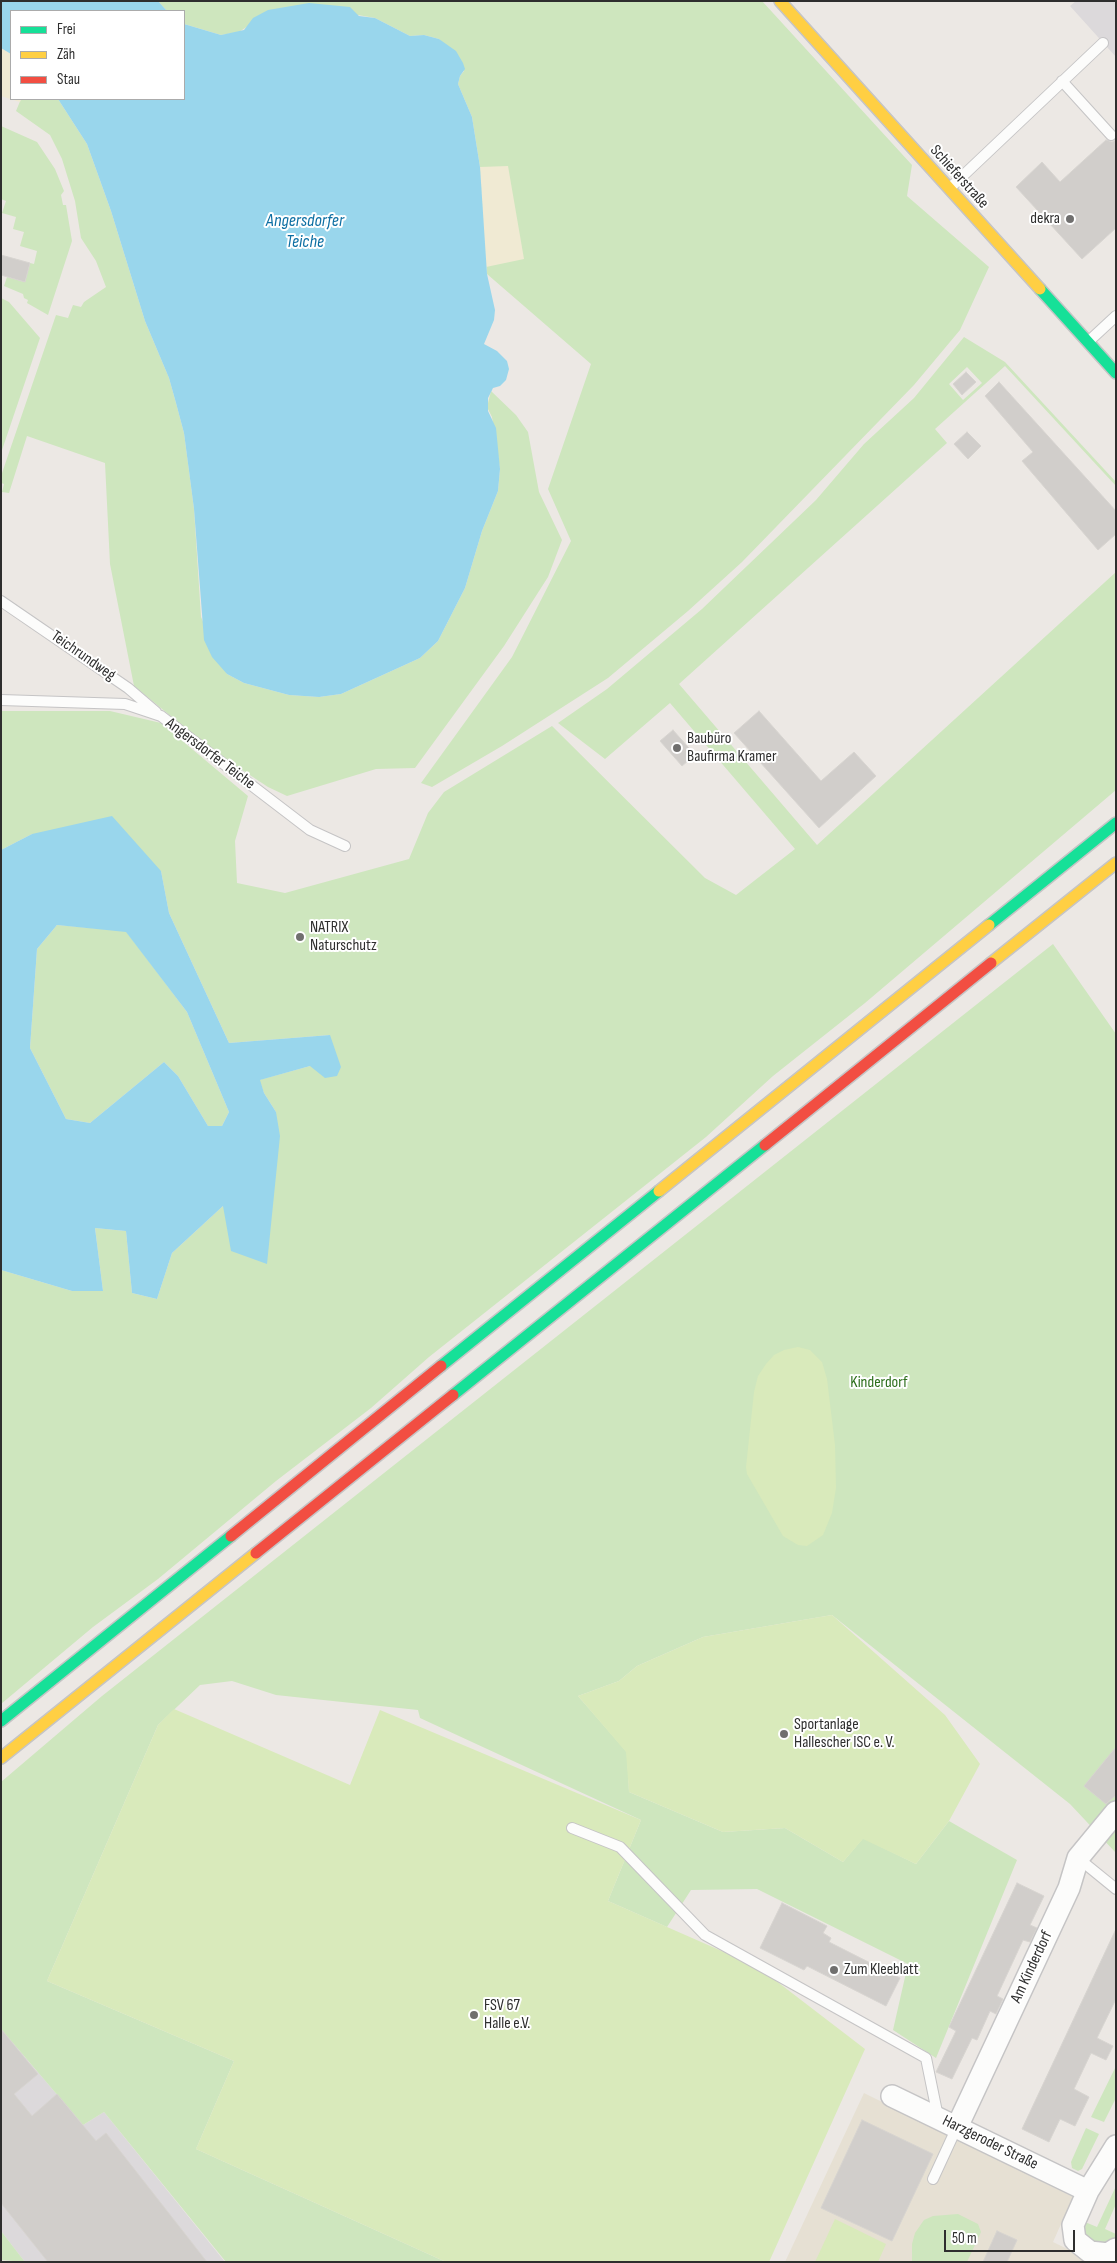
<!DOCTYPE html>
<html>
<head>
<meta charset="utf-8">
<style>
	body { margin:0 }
	#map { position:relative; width:1117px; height:2263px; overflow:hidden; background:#ece8e4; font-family:"Sofia Sans Condensed",sans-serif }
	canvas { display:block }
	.frame { position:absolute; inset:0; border:2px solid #2e2e2e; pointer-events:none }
	.legend { position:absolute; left:10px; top:10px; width:175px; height:90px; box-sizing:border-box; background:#fff; border:1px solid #ababab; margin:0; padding:6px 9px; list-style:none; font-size:15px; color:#2e2e2e }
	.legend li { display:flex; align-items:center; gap:10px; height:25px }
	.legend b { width:25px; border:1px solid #ababab }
	.scale { position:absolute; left:944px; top:2230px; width:131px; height:22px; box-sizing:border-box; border:2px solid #2e2e2e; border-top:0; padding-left:6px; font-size:15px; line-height:18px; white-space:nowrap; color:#2e2e2e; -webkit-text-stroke:4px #fff; paint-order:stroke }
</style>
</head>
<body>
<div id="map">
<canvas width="1117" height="2263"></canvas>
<div class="frame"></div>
<ul class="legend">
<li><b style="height:6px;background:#16e098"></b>Frei</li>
<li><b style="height:6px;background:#ffcf43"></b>Zäh</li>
<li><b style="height:6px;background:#f24e42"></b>Stau</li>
</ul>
<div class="scale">50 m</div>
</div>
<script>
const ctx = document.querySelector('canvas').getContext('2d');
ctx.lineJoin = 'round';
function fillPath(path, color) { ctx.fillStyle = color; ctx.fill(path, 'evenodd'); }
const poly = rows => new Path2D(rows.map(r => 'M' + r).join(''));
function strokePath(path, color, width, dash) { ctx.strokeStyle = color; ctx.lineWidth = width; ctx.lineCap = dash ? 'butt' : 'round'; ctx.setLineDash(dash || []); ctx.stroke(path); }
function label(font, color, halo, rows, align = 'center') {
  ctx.font = font + ' "Sofia Sans Condensed",sans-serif'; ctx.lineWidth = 4; ctx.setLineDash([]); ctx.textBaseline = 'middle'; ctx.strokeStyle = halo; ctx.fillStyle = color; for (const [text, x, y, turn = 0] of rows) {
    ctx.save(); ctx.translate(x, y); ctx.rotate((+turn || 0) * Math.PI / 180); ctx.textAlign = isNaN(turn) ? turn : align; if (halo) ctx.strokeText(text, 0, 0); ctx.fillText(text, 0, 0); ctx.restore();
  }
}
const industrial = poly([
	[1076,1,1116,1,1116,57,1070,6],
	[1,2029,83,2125,104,2112,225,2262,25,2262,1,2231]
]);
const education = poly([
	[864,2093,1073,2197,1053,2242,1094,2262,785,2262]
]);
const green = poly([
	[158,1,762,1,912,165,907,196,989,267,960,330,914,385,742,562,688,611,608,678,502,746,432,787,421,783,512,657,571,541,548,489,591,364,487,274,480,167,472,117,458,84,460,76,464,71,439,39,424,35,410,36,375,18,358,15,248,26,239,32,221,35,184,24,184,11,167,11],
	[21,99,58,99,87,144,111,211,145,321,169,378,176,403,184,433,194,509,201,617,227,674,244,683,289,695,319,697,341,694,420,658,438,641,465,588,482,531,498,491,500,469,492,417,487,407,491,391,516,415,528,432,539,492,562,540,548,577,504,646,415,768,376,769,287,796,268,787,212,750,134,686,110,564,105,463,27,436,9,493,2,492,4,484,1,483,1,476,56,315,68,318,73,305,81,307,84,302,106,287,96,261,81,238,75,201,62,159,50,135,16,111],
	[1,126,37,142,55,169,64,191,61,195,63,205,66,205,72,241,48,315,27,303,28,300,24,298,23,294,4,286,7,277,25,282,30,263,34,264,37,251,20,246,24,232,13,229,16,217,2,213,6,201,1,199],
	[1,298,9,302,40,338,1,453],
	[964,337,1005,362,1116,482,1116,486,1005,366,935,429,947,443,679,684,817,845,1116,572,1116,790,865,1003,773,1076,706,1137,429,1357,371,1408,276,1481,158,1579,93,1627,1,1704,1,1270,72,1291,103,1291,95,1228,126,1231,132,1293,157,1299,172,1253,223,1206,276,1112,264,1093,259,1080,310,1066,330,1035,229,1043,169,913,161,871,32,834,1,850,1,711,110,711,161,723,248,796,235,841,237,883,285,893,409,859,428,813,444,792,552,726,705,878,736,895,795,849,670,703,605,759,558,723,607,689,702,609,816,500,864,444,914,398],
	[967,367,982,383,963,400,949,384],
	[57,925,126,931,187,1012,229,1112,222,1126,208,1126,178,1076,164,1062,90,1123,66,1119,30,1048,37,949],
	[1053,944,1116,1034,1116,1853,1070,1804,832,1615,703,1637,637,1666,619,1681,578,1696,627,1752,629,1792,723,1832,785,1828,843,1862,863,1838,916,1864,949,1821,1017,1860,936,2058,893,2030,908,1964,757,1889,691,1890,667,1927,608,1901,641,1820,420,1718,418,1710,276,1695,232,1681,200,1685,158,1725,47,1981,234,2061,196,2149,446,2262,226,2262,104,2112,83,2125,1,2029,1,1782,102,1696],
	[1116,2066,1116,2098,1104,2122,1091,2117],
	[1086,2128,1099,2134,1082,2169,1078,2171,1072,2168,1071,2162],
	[1116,2186,1116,2204,1105,2229,1116,2234,1116,2239,1104,2246,1087,2240,1084,2232,1085,2222,1097,2227],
	[958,2214,978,2224,981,2232,967,2262,912,2262,912,2244,915,2233,924,2220,933,2216],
	[1,2231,25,2262,1,2260]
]);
const sand = poly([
	[1,48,11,54,11,99,21,99,20,102,1,96],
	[508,166,524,259,486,267,480,167]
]);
const pitch = poly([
	[798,1347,810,1350,822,1362,827,1379,835,1445,836,1488,832,1513,823,1535,807,1546,798,1545,783,1536,747,1474,746,1467,754,1392,758,1376,766,1364,774,1355,784,1350],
	[832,1615,945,1715,980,1764,949,1821,916,1864,863,1839,843,1862,785,1828,723,1832,629,1792,626,1752,578,1696,619,1681,637,1666,703,1637],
	[174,1709,350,1785,380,1710,641,1820,608,1901,758,1967,865,2049,769,2262,446,2262,196,2149,234,2061,47,1981,158,1725],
	[835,2219,886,2244,878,2262,815,2262]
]);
const water = poly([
	[1,1,158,1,167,11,11,11,11,54,1,48],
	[309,3,350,7,359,16,375,18,410,36,424,35,439,39,456,51,463,63,465,69,460,76,458,84,472,117,480,167,487,274,495,310,494,320,484,344,497,351,507,361,509,369,506,380,500,386,493,388,488,398,488,411,496,428,500,469,498,491,482,531,465,588,438,641,420,658,341,694,319,697,289,695,244,683,227,674,212,657,204,640,194,509,184,433,176,403,169,378,145,321,111,211,87,144,58,99,184,99,184,24,221,35,244,30,253,18,268,10],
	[112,816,161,871,169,913,229,1043,330,1035,341,1067,337,1076,325,1078,310,1066,260,1080,264,1093,276,1112,280,1136,267,1264,231,1251,223,1206,172,1253,157,1299,132,1293,126,1231,95,1228,103,1291,72,1291,1,1270,1,850,32,834],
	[57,925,126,932,187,1012,229,1112,222,1126,208,1126,178,1076,164,1062,90,1123,66,1119,30,1048,37,949]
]);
const building = poly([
	[1106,140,1112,142,1116,140,1116,228,1082,259,1016,187,1042,162,1060,182,1106,140],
	[1,255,30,263,25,282,1,275,1,255],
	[966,372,976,382,962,395,953,384,966,372],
	[999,382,1116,511,1116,534,1098,550,1022,461,1033,452,985,396,999,382],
	[967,432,981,446,968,459,954,444,967,432],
	[759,711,821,781,854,752,876,776,819,828,734,733,759,711],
	[673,730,695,755,682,766,660,741,673,730],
	[1116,1747,1116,1795,1106,1804,1084,1786,1116,1747],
	[1017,1883,1044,1896,1030,1925,1037,1928,1030,1942,1023,1940,997,1996,1003,1999,996,2014,990,2011,977,2040,972,2038,952,2079,936,2072,956,2031,949,2027,1017,1883],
	[782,1903,827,1926,823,1933,831,1938,829,1942,900,1978,886,2006,807,1966,804,1970,760,1948,782,1903],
	[1116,1929,1116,1999,1097,2038,1113,2046,1106,2060,1091,2053,1074,2089,1089,2097,1075,2126,1060,2119,1049,2142,1022,2129,1116,1929],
	[1,2029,38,2074,14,2094,32,2116,57,2094,96,2141,106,2133,207,2262,48,2262,1,2203,1,2029],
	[862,2120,933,2154,892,2241,821,2208,862,2120],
	[997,2231,1017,2240,1007,2262,983,2262,997,2231]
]);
const lane = poly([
	[1062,81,1111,135],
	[951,187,1103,43],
	[1089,341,1116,316],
	[1,601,128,688,156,712],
	[1,700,125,704,161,716,310,830,345,846],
	[572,1828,620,1847,705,1935,926,2058,938,2117],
	[1078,1858,1116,1889],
	[933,2179,957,2127]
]);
const street = poly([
	[892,2096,1088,2191],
	[957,2127,1069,1888,1078,1858,1116,1812],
	[1116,2146,1088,2191,1073,2225,1075,2240,1090,2252,1108,2254,1116,2249]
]);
const fast = poly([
	[1040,289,1116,373],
	[989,925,1116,823],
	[441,1366,659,1191],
	[453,1395,765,1145],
	[1,1721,231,1536]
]);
const slow = poly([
	[780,1,1040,289],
	[991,963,1116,863],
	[659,1191,989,925],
	[1,1758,256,1553]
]);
const jam = poly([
	[765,1145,991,963],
	[231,1536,441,1366],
	[256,1553,453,1395]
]);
const markers = [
	[1070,219,5,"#706f6e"],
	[677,748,5,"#706f6e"],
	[300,937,5,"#706f6e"],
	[784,1734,5,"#706f6e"],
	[834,1970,5,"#706f6e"],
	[474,2015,5,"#706f6e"]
];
const streetNames = [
	["Schieferstraße",959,177,48],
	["Teichrundweg",83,656,35],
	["Angersdorfer Teiche",210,754,37],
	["Am Kinderdorf",1032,1967,-65],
	["Harzgeroder Straße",990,2143,26]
];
const poiNames = [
	["dekra",1060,219,"right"],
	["Baubüro",687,739],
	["Baufirma Kramer",687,757],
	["NATRIX",310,928],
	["Naturschutz",310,946],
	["Sportanlage",794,1725],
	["Hallescher ISC e. V.",794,1743],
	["Zum Kleeblatt",844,1970],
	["FSV 67",484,2006],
	["Halle e.V.",484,2024]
];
const parkNames = [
	["Kinderdorf",879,1383]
];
const waterNames = [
	["Angersdorfer",305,221],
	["Teiche",305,242]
];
fillPath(industrial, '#dcd9db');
fillPath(education, '#e6e0d3');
fillPath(green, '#cee6be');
fillPath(sand, '#f0ead3');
fillPath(pitch, '#d9eabb');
fillPath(water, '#99d6ec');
fillPath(building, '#d1cecb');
strokePath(building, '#d7d4d0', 1);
strokePath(lane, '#c5c4c5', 12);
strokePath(street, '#c5c4c5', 24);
strokePath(fast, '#c5c4c5', 14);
strokePath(slow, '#c5c4c5', 14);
strokePath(jam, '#c5c4c5', 14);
strokePath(lane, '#fcfcfb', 10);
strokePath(street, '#fcfcfb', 21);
strokePath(fast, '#16e098', 11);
strokePath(slow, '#ffcf43', 11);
strokePath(jam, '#f24e42', 11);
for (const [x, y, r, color] of markers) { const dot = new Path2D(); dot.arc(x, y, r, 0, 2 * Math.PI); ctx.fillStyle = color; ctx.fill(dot); strokePath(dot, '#fff', 2); }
label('16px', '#2e2e2e', '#fff', streetNames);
label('16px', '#2e2e2e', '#fff', poiNames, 'left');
label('16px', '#2c6e1b', '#fff', parkNames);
label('italic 18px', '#0d6fa3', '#fff', waterNames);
</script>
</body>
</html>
